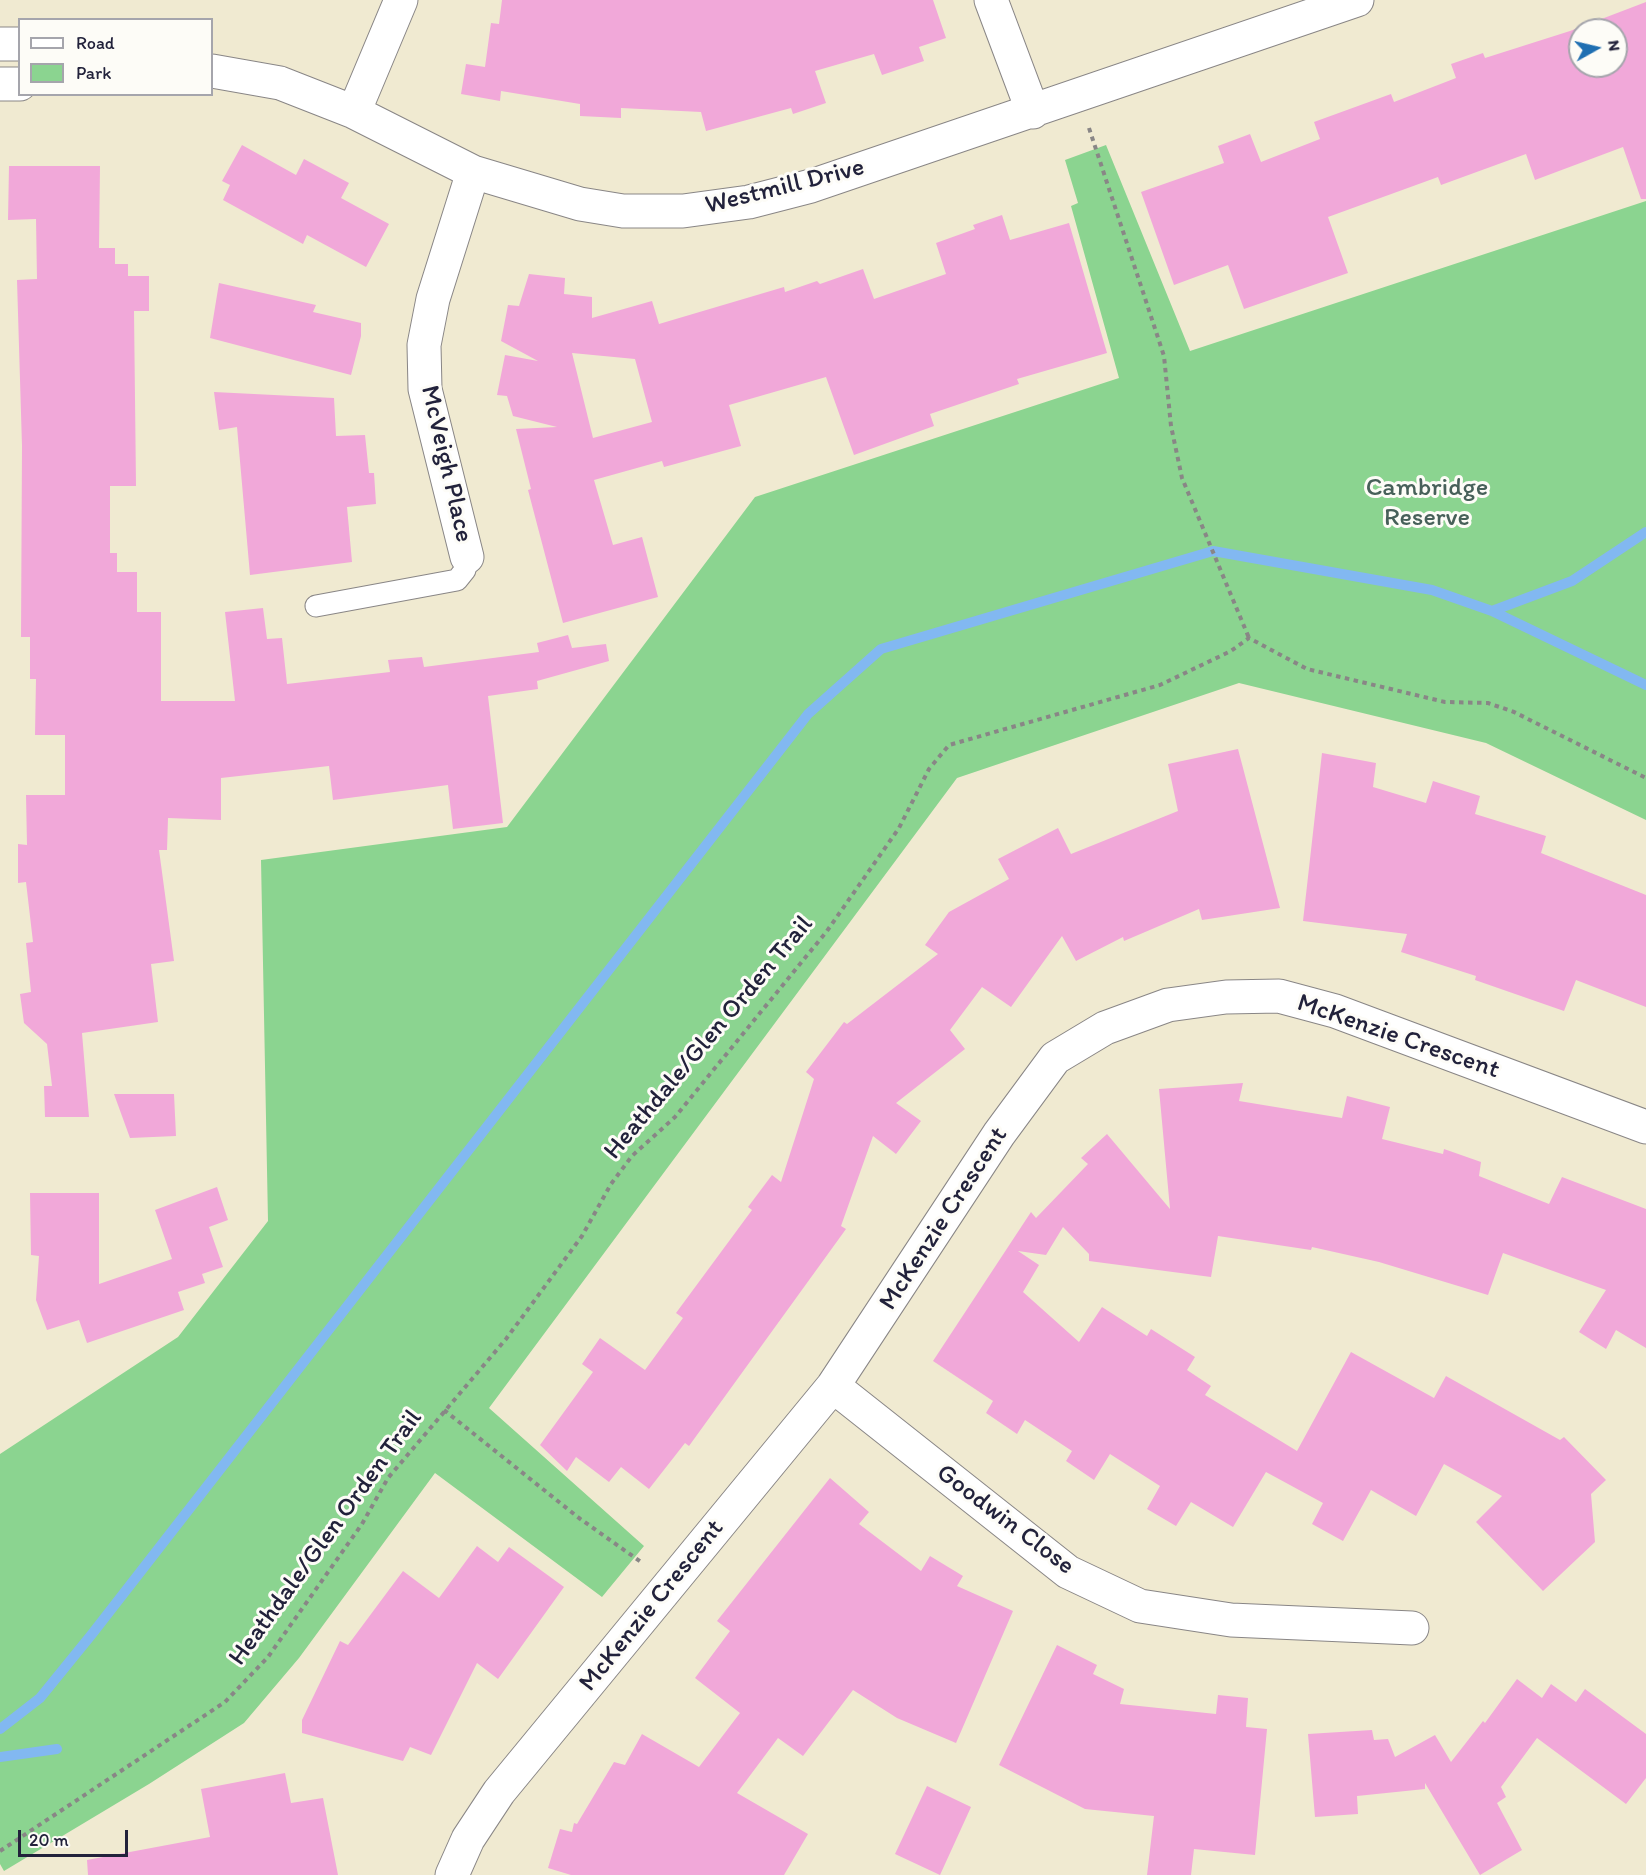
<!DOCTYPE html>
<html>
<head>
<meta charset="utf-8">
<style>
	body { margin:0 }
	#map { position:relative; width:1646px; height:1875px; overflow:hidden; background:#f0ead1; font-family:Itim,sans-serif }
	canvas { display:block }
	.legend { position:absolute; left:18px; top:18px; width:195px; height:78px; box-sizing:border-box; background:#fdfcf7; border:2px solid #a5a5ac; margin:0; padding:8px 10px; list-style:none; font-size:18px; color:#22223b }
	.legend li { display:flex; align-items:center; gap:12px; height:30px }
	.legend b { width:30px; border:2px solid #a5a5ac }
	.north { position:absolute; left:1568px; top:18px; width:60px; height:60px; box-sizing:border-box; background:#fdfcf7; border:2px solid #a5a5ac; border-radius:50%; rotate:82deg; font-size:16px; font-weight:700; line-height:24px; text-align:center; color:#22223b }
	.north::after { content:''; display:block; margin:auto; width:21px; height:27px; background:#1f6fb2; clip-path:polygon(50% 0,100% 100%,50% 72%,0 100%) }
	.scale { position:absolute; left:18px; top:1830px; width:110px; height:27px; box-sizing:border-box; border:3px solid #22223b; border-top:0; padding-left:8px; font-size:18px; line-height:21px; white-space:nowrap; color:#22223b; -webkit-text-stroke:4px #fdfcf7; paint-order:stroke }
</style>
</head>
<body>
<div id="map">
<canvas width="1646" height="1875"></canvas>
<ul class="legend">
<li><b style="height:8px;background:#fff"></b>Road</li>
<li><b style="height:16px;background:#8bd490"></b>Park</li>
</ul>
<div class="north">N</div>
<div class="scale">20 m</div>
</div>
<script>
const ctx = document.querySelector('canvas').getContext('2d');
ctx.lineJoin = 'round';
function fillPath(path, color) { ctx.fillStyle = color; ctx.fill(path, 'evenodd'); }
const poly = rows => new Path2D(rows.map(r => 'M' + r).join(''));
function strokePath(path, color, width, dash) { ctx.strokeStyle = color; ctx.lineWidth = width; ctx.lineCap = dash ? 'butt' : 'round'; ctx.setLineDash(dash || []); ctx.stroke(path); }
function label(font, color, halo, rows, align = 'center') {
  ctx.font = font + ' Itim,sans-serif'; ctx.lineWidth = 6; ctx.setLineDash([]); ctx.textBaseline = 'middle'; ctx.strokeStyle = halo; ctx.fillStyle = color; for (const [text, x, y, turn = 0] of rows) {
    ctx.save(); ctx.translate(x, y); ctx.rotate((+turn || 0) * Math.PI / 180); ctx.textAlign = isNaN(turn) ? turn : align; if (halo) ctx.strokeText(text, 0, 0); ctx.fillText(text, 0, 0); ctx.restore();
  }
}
const green = poly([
	[1106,145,1190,351,1646,201,1646,820,1486,743,1239,683,957,778,489,1408,644,1546,602,1597,435,1473,299,1658,244,1723,149,1784,4,1871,0,1864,0,1454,178,1337,268,1221,261,860,507,827,755,497,1119,378,1071,206,1078,203,1065,160]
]);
const stream = poly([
	[1492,611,1572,581,1646,532],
	[0,1729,40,1698,92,1634,808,714,881,649,1213,551,1432,590,1492,611,1646,685],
	[0,1757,57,1749]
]);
const building = poly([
	[502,0,933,0,946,38,919,47,924,61,882,75,874,54,815,71,826,103,793,114,791,108,706,131,701,112,621,108,621,118,580,116,580,104,501,91,500,101,461,94,466,64,485,67,491,23,499,24],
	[1646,2,1646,199,1641,199,1623,147,1535,180,1526,154,1441,185,1438,177,1328,217,1348,273,1244,309,1228,265,1174,285,1141,192,1224,163,1218,146,1250,134,1261,162,1320,139,1314,122,1391,94,1394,102,1456,78,1451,64,1483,53,1485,58,1570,31],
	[1580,30,1616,30,1616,66,1580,66],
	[242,145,296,175,304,159,349,183,341,198,389,224,366,267,307,235,303,244,223,200,230,185,222,181],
	[9,166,100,166,99,248,115,248,115,264,128,264,128,276,149,276,149,311,134,311,136,486,110,486,110,553,117,553,117,572,137,572,137,612,161,612,161,701,235,701,225,612,263,608,267,639,282,638,287,684,390,672,388,660,422,657,424,667,539,652,537,643,568,635,572,648,606,644,609,661,537,681,538,689,488,696,503,823,453,829,448,785,333,800,329,766,221,778,221,820,168,818,167,850,159,850,174,961,151,964,158,1022,82,1033,89,1117,45,1117,44,1086,52,1086,47,1044,24,1023,20,994,31,992,26,943,33,942,26,882,18,883,18,844,27,845,26,795,65,795,65,735,35,735,36,679,30,679,30,637,21,637,22,446,17,280,37,279,36,219,8,220],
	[1002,215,1010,240,1069,223,1107,353,1017,379,1019,384,930,414,934,426,854,455,826,377,729,405,741,446,664,467,662,461,594,480,613,545,642,537,658,597,563,623,528,490,531,489,516,429,557,427,513,416,507,396,497,395,505,355,538,361,501,341,508,305,519,306,529,274,565,278,564,294,592,297,592,318,652,301,659,324,784,287,785,292,817,281,820,284,863,269,874,299,946,274,936,243,975,229,973,225],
	[572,353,635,359,652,422,593,438],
	[219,283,316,305,313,312,361,323,361,336,351,375,210,338],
	[214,392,334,398,336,436,365,435,369,473,374,473,376,504,347,507,352,562,250,575,237,427,219,430],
	[1238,749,1280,908,1202,920,1199,909,1124,941,1123,937,1076,961,1062,936,1011,1007,982,987,950,1030,965,1049,896,1103,921,1121,896,1154,873,1136,841,1226,846,1229,689,1446,685,1443,649,1489,621,1467,609,1482,576,1457,567,1471,540,1445,593,1372,582,1364,600,1338,645,1370,683,1318,676,1313,752,1210,748,1207,772,1175,781,1182,814,1079,806,1072,844,1022,847,1024,938,954,925,945,949,912,1009,879,998,859,1058,828,1071,854,1178,811,1168,764],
	[1322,753,1376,763,1373,787,1426,803,1433,781,1480,796,1475,814,1546,836,1541,853,1646,895,1646,1007,1576,980,1564,1011,1475,980,1476,976,1401,952,1407,934,1303,921],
	[1243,1083,1239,1101,1342,1118,1347,1096,1390,1107,1382,1139,1443,1154,1444,1149,1481,1162,1479,1176,1549,1204,1562,1177,1646,1209,1646,1348,1616,1330,1606,1349,1579,1332,1606,1290,1503,1253,1488,1295,1379,1262,1312,1247,1311,1250,1218,1236,1211,1277,1089,1261,1089,1254,1063,1227,1046,1255,1018,1251,1039,1265,1023,1292,1079,1342,1102,1307,1147,1336,1151,1329,1195,1357,1187,1370,1211,1386,1205,1395,1297,1451,1351,1352,1434,1398,1446,1376,1560,1440,1564,1437,1606,1480,1591,1494,1595,1542,1543,1591,1476,1522,1502,1496,1444,1464,1416,1516,1371,1490,1343,1541,1312,1524,1323,1503,1266,1472,1233,1527,1191,1502,1176,1526,1147,1509,1160,1486,1110,1454,1094,1480,1066,1461,1072,1451,1025,1420,1017,1434,986,1413,993,1401,933,1361,1031,1212,1036,1218,1088,1164,1081,1158,1107,1134,1170,1209,1159,1089],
	[114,1094,174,1094,176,1136,130,1138],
	[217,1187,228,1220,209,1227,223,1267,202,1274,205,1283,178,1292,184,1310,87,1343,79,1320,47,1330,36,1300,39,1256,31,1255,30,1193,99,1193,99,1284,172,1259,155,1210],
	[830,1478,869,1512,859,1524,921,1571,930,1556,963,1576,957,1586,1013,1611,956,1743,897,1718,853,1690,803,1756,778,1738,737,1793,808,1834,784,1875,571,1875,548,1868,560,1829,572,1832,574,1823,577,1824,614,1762,625,1765,642,1734,699,1767,740,1713,695,1678,730,1631,717,1621],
	[477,1546,498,1562,509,1547,564,1587,498,1679,477,1663,431,1755,410,1747,403,1761,302,1733,302,1720,340,1641,348,1645,403,1571,439,1598],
	[1057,1645,1097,1665,1093,1674,1124,1689,1120,1704,1216,1714,1218,1695,1248,1698,1246,1727,1267,1729,1255,1855,1194,1849,1191,1875,1147,1875,1154,1816,1085,1809,999,1765],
	[1517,1679,1542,1698,1551,1684,1576,1702,1585,1689,1646,1734,1646,1778,1626,1804,1537,1738,1501,1787,1506,1797,1497,1803,1522,1850,1480,1875,1425,1783,1425,1789,1357,1796,1358,1814,1315,1817,1308,1734,1372,1730,1374,1740,1388,1739,1395,1757,1435,1735,1451,1762,1483,1721,1485,1723],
	[285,1773,291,1803,323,1798,338,1875,88,1875,87,1860,210,1837,201,1789],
	[927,1786,971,1807,940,1875,895,1854]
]);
const path = poly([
	[1089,128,1164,356,1171,426,1182,478,1249,638],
	[444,1410,579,1518,641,1562],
	[0,1851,225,1702,268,1657,362,1524,388,1478,506,1339,582,1236,611,1184,632,1156,675,1117,827,931,899,828,929,769,949,745,1160,685,1231,651,1249,638,1307,669,1445,702,1488,703,1514,712,1646,778]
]);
const service = poly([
	[316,606,457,580,465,570,467,557]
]);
const minor = poly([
	[991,0,1033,112],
	[0,44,20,44],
	[212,71,280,83,354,112,473,172,580,204,623,211,683,211,749,202,811,186,1357,0],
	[0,84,20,84],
	[354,112,401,0],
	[467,557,425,389,424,345,433,299,473,172],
	[833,1386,1068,1572,1140,1606,1231,1620,1412,1628],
	[452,1875,468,1839,499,1792,833,1386,999,1134,1055,1058,1105,1028,1168,1005,1226,997,1279,996,1335,1011,1646,1127]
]);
const streetNames = [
	["Westmill Drive",785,187,-14],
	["McVeigh Place",446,464,77],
	["McKenzie Crescent",1398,1037,19],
	["Heathdale/Glen Orden Trail",709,1038,-50],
	["McKenzie Crescent",944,1219,-57],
	["Goodwin Close",1005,1520,37],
	["Heathdale/Glen Orden Trail",326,1538,-54],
	["McKenzie Crescent",652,1606,-51]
];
const parkNames = [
	["Cambridge",1427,488],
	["Reserve",1427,518]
];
fillPath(green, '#8bd490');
strokePath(stream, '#82b8f1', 10);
fillPath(building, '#f1a8d9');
strokePath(service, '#898686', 23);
strokePath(minor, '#898686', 35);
strokePath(path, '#898686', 4, [4.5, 4.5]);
strokePath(service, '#fff', 21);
strokePath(minor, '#fff', 33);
label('26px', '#22223b', '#fdfcf7', streetNames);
label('26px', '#476059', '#fdfcf7', parkNames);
</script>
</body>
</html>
